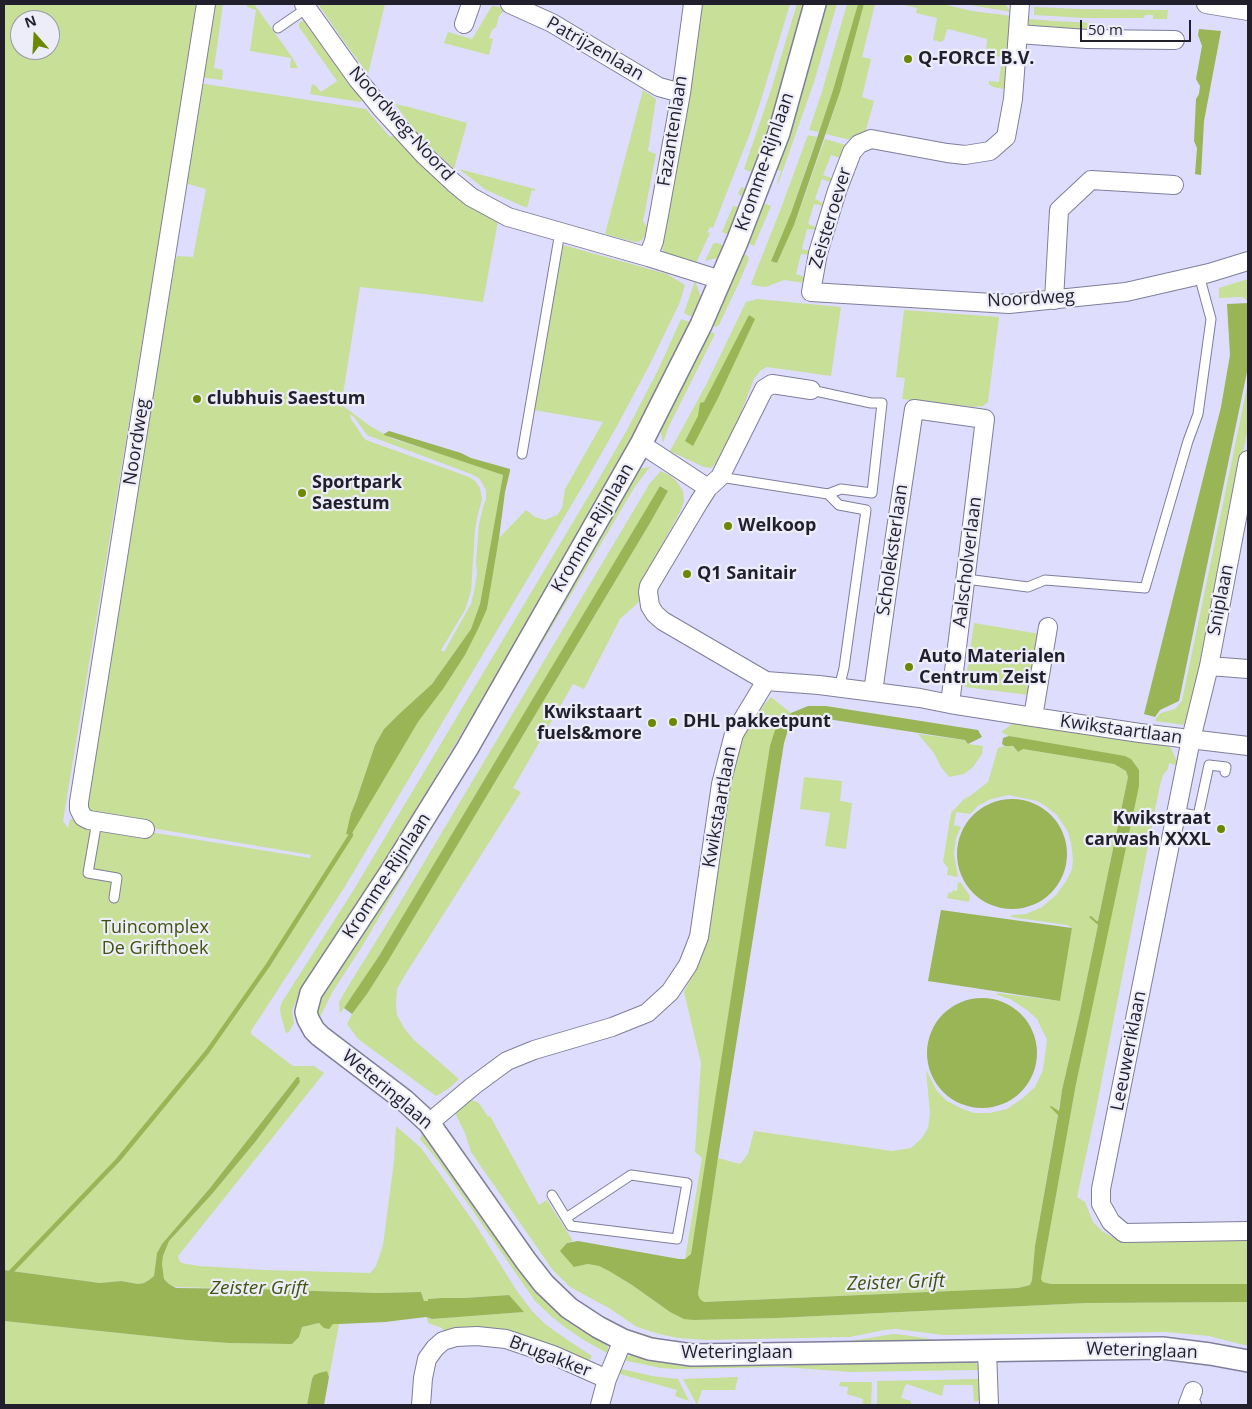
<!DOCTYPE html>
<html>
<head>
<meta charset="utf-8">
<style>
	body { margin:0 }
	#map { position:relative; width:1252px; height:1409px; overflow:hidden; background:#deddfe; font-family:"Open Sans",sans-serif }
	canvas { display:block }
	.frame { position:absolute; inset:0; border:5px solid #201f2b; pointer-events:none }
	.north { position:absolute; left:10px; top:10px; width:50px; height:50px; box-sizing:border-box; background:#ededfa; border:1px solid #9b9ba7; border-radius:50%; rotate:341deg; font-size:14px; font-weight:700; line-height:20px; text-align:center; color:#201f2b }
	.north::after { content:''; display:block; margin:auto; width:18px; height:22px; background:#6b8800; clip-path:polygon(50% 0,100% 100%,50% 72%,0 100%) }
	.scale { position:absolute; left:1080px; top:20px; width:111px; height:22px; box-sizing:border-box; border:2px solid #201f2b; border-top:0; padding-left:6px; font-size:15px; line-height:18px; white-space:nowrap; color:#201f2b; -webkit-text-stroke:4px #ededfa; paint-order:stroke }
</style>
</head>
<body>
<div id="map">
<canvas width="1252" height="1409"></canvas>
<div class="frame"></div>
<div class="north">N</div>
<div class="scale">50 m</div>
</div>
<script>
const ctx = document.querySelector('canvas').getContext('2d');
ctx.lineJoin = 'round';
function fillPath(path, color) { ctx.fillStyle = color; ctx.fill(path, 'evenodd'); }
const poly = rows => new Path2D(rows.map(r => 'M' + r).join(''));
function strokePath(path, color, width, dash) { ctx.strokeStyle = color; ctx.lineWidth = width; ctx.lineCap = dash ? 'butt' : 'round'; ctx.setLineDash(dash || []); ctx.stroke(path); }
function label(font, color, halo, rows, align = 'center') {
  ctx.font = font + ' "Open Sans",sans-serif'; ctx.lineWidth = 4.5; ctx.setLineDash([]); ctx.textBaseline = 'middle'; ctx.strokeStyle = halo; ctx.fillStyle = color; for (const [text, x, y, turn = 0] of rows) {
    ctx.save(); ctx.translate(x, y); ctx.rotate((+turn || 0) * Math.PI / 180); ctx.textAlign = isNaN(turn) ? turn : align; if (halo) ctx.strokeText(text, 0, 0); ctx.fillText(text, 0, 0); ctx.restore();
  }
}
const green = poly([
	[4,4,198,4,63,821,68,828,70,819,310,858,311,855,86,817,149,423,154,387,175,262,177,256,193,257,206,189,188,184,184,180,199,83,366,109,390,137,394,135,498,221,483,302,424,294,360,287,343,394,339,398,339,403,370,426,393,439,464,461,503,475,480,604,471,629,432,684,398,715,384,729,375,745,356,801,351,813,346,834,388,771,418,722,443,689,465,655,487,609,499,538,526,510,535,517,545,520,557,515,562,508,565,489,603,422,534,410,563,245,667,274,685,285,680,302,650,364,617,426,584,484,344,888,251,1031,251,1034,293,1066,314,1066,324,1073,178,1256,179,1260,181,1263,199,1266,265,1270,370,1273,376,1266,383,1245,394,1161,396,1126,421,1148,442,1177,475,1224,517,1291,532,1311,545,1324,569,1341,592,1356,587,1365,445,1335,442,1328,428,1323,427,1318,432,1319,524,1312,509,1295,464,1298,443,1298,428,1299,428,1301,424,1301,421,1292,378,1293,254,1289,176,1287,169,1284,164,1279,162,1264,163,1256,169,1241,212,1194,256,1141,300,1082,300,1080,297,1077,210,1188,162,1244,157,1253,154,1276,149,1280,144,1283,138,1284,121,1281,100,1283,4,1270],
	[20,20,50,20,50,50,20,50],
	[350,414,354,417,367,435,471,474,479,478,486,490,486,500,484,504,479,524,476,563,477,573,474,592,471,604,444,652,441,650,465,610,471,591,475,530,477,518,482,499,480,488,475,481,469,477,366,440,363,437,351,419],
	[211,4,223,4,214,68,223,70,222,80,200,77],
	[247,4,254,4,292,57,298,68,290,68,291,58,250,51,256,10,247,7],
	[318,4,385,4,368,74,345,43],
	[695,4,790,4,761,100,750,133,713,228,710,227,707,232,710,233,696,263,665,253,661,247,660,240],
	[797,4,809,4,761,158,757,157,751,172,744,169,771,90],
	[825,4,837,4,814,82,778,184,777,183,781,171,772,168],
	[847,4,858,4,833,90,819,132,809,130,821,95],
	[864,4,875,4,862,57,871,59,862,97,874,101,865,133,859,134,850,140,826,134,840,92],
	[901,4,942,4,972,11,1012,16,1005,88,1003,89,993,87,989,84,989,81,999,82,1002,57,990,55,986,50,987,39,948,29,947,30,944,40,941,42,933,40,937,18,916,13,917,8],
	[965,4,1005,4,1011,12,982,7],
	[492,6,495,6,505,9,499,16,496,27,492,30,489,38,493,39,489,55,444,43,448,32,472,39],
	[1034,7,1080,9,1168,10,1167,19,1153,19,1153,15,1145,15,1144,18,1084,18,1034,15],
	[1029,19,1055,21,1096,23,1094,24,1094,32,1029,30],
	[303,20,307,20,364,99,360,102,310,94,312,84,315,85,321,92,337,81,299,27,299,23],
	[643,90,656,99,648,151,656,154,643,221,647,227,645,235,642,240,638,242,634,242,605,234],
	[395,104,409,107,467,123,454,169,419,136],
	[808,135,817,137,791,213,771,260,777,263,794,225,825,139,846,145,840,158,831,155,823,175,831,178,832,181,830,182,822,179,815,199,824,204,823,206,814,204,808,224,816,227,816,230,807,229,802,249,810,251,809,255,801,254,796,274,805,277,805,283,784,280,766,287,757,286,751,284,780,211],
	[459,169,535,189,535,191,532,190,527,208,486,190],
	[741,187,749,190,729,235,722,232,733,206,739,207,743,197,738,194],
	[760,202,771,206,754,246,747,243],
	[715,243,718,243,724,246,718,259,717,258,705,261,713,244],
	[742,254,747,255,749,259,738,285,719,325,715,327,711,325],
	[1248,279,1248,301,1242,297,1219,298,1219,288],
	[695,281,700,295,702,296,692,317,684,313],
	[757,299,841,307,831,376,767,367,760,371,754,379,736,425,716,463,711,468,704,467,670,451,706,385,746,302],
	[904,310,999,317,988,402,983,406,974,407,902,399,905,378,896,377],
	[681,319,690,322,682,349,586,525,341,935,297,999,292,1011,294,1023,289,1032,286,1033,281,1016,280,1008,282,1002,353,891,597,482,627,430,659,368],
	[709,330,715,334,668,428,663,443,660,429],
	[1248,383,1248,427,1191,713,1187,723,1185,725,1155,721,1156,718,1161,713,1175,709,1182,701],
	[650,467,636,485,361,948,333,991,320,1017,318,1019,316,1019,317,1001,636,469],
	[661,471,671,476,677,482,683,491,684,501,681,510,647,572,641,600,620,619,584,689,573,684,513,788,521,792,405,975,397,989,396,1003,397,1015,404,1028,414,1040,459,1079,448,1089,436,1096,358,1039,347,1024,352,1014,367,994,388,961,650,523,668,491,661,486,379,956,355,994,340,1013,339,1002,347,988,401,901,650,483],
	[974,623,1040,634,1029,695,965,687],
	[771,697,791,713,784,719,709,1144,691,1254,685,1259,702,1158,695,1152,701,1063,684,992,698,964,733,758,743,737,763,706],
	[1015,722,1158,742,1171,748,1179,766,1169,763,1168,769,1163,775,1160,785,1095,1114,1077,1197,1085,1202,1093,1222,1102,1231,1112,1237,1123,1240,1248,1239,1248,1284,1051,1284,1043,1282,1041,1279,1076,1084,1106,939,1139,770,1009,736,1001,732],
	[918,734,965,740,968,744,983,746,982,754,973,767,964,774,949,777,941,767,934,753],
	[1005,746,1012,746,1018,752,1023,749,1114,764,1126,771,1128,777,1098,921,1091,916,1098,925,1080,1012,1062,1090,1035,1246,1032,1280,1030,1285,1018,1288,703,1302,700,1299,698,1294,718,1158,740,1164,748,1154,754,1131,892,1151,911,1148,922,1138,928,1128,930,1113,926,1070,937,1091,947,1101,965,1110,974,1113,990,1113,1007,1109,1023,1098,1035,1087,1043,1070,1047,1040,1037,1019,1027,1010,1010,999,997,995,997,993,1060,1001,1072,928,1067,925,1011,917,1012,915,1026,914,1042,907,1056,895,1067,880,1072,869,1073,859,1071,843,1068,832,1057,815,1044,805,1037,801,1009,795,991,799,979,805,970,814,956,812,954,825,961,827,956,838,954,854,958,877,947,875,948,868,943,862,951,813,964,799,970,796,988,782,998,748],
	[804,777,842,781,840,801,852,803,846,849,825,846,830,813,800,809],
	[958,882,961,883,970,896,969,902,947,898,949,892,952,893,953,890,957,891],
	[472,1100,479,1103,488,1117,490,1116,539,1205,547,1200,573,1241,567,1243,574,1267,588,1264,599,1266,609,1271,632,1285,670,1312,694,1320,777,1318,1086,1303,1248,1302,1248,1346,1209,1336,1166,1332,943,1335,896,1329,884,1330,850,1337,705,1340,678,1338,659,1334,637,1327,609,1308,570,1287,552,1269,471,1152,465,1133,456,1115,456,1112,465,1103],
	[423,1132,604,1340,608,1348,609,1354,582,1339,566,1328,552,1317,535,1301,439,1162,420,1139],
	[4,1321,186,1340,229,1343,289,1344,292,1344,299,1337,302,1327,319,1323,339,1324,329,1377,327,1371,314,1375,312,1379,307,1405,4,1405],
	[630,1330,671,1342,693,1345,851,1341,893,1334,905,1335,936,1340,984,1340,984,1343,692,1348,629,1333],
	[635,1353,973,1361,978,1365,980,1369,979,1370,851,1372,782,1367,676,1369,661,1368,623,1360,626,1357],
	[621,1369,652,1376,678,1379,689,1401,675,1396,677,1390,620,1374],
	[738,1377,735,1390,702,1390,697,1405,683,1379],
	[981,1379,981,1397,978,1401,974,1402,973,1386,971,1385,944,1385,942,1396,907,1384,905,1386,901,1398,911,1401,911,1405,877,1405,877,1381],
	[840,1382,872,1382,871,1405,862,1405,863,1399,847,1394,848,1387,839,1386]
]);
const water = poly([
	[858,4,864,4,840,92,794,225,777,263,771,261,791,213,812,153,833,90],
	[1199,29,1221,31,1204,121,1201,175,1195,174,1197,148,1194,141,1196,99,1199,94,1200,86,1196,79,1202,46,1198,35],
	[1248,303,1248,367,1179,701,1160,710,1155,717,1144,714,1221,407,1230,355,1227,304],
	[749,315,755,319,718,398,693,446,685,441,698,416,700,403,704,402],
	[389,431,461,453,471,458,510,469,510,471,505,492,499,538,487,609,478,629,465,655,443,689,418,722,351,835,346,834,351,813,356,801,375,745,384,729,398,715,432,684,471,629,480,604,503,475,384,435,384,434],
	[660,486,668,491,650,523,388,961,367,994,352,1014,344,1008,379,956],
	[808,706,826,706,978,730,982,737,968,744,965,740,814,717,798,721,788,730,784,743,718,1158,698,1294,700,1299,704,1302,1018,1288,1030,1285,1032,1280,1035,1246,1058,1115,1050,1107,1051,1106,1059,1111,1062,1090,1080,1012,1098,925,1089,917,1091,916,1097,921,1098,921,1128,777,1126,771,1114,764,1023,749,1018,752,1013,746,1005,746,1002,744,1003,738,1009,736,1125,756,1131,759,1139,770,1139,786,1076,1084,1041,1279,1043,1282,1051,1284,1248,1284,1248,1302,1086,1303,777,1318,694,1320,684,1319,670,1312,632,1285,609,1271,599,1266,588,1264,574,1267,560,1251,567,1243,578,1241,679,1259,685,1259,691,1254,770,746,775,730,784,719,791,713],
	'957 854a55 55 0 1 1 110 0a55 55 0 1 1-110 0Z',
	[941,910,1072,928,1060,1001,928,981],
	'927 1053a55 55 0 1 1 110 0a55 55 0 1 1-110 0Z',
	[297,1077,299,1077,300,1082,256,1141,212,1194,169,1241,163,1256,162,1264,164,1279,169,1284,176,1288,254,1289,378,1293,421,1292,424,1301,428,1301,428,1299,442,1298,464,1298,509,1295,524,1312,432,1319,426,1317,385,1322,339,1324,333,1324,329,1329,324,1328,319,1323,302,1327,299,1337,292,1344,289,1344,229,1343,186,1340,4,1321,4,1270,100,1283,121,1281,138,1284,144,1283,149,1280,154,1276,157,1253,162,1244,210,1188],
	[327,1371,329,1377,324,1405,307,1405,312,1379,314,1375,319,1373]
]);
const stream = poly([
	[4,1279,118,1160,207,1052,268,965,351,835]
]);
const service = poly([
	[278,28,307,8],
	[811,390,871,403,882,403,872,493,841,489,828,494],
	[522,454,560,232],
	[720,477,828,494,839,505,866,510,844,668,839,688],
	[966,579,1028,587,1045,580,1145,588,1188,441,1198,414,1211,319,1199,275],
	[1177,812,1198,816,1209,765,1226,767,1225,772],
	[97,821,88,873,117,878,114,898],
	[552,1195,566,1218,571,1226,677,1239,687,1183,631,1175,566,1218]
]);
const minor = poly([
	[304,4,358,80,369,93,381,108,424,155,454,183,471,197,508,217,648,257,721,280],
	[510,4,552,23,659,87,681,93],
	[1020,4,1013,99,1006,137,990,151,965,155,947,153,871,139,859,144,852,152,837,191,818,253,811,292,1009,304,1126,292,1209,273,1248,261],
	[1206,4,1248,11],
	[464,24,471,4],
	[1018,34,1087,39,1175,40],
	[648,257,654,241,659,215,681,93,693,4],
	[1054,300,1059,210,1091,180,1174,185],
	[811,390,772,384,764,389,720,477,708,488,699,502,649,586,648,592,650,606,655,614,663,621,766,681,819,685,920,698,950,704,1033,717,1140,733,1248,746],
	[641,444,708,488],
	[1248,460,1209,666,1191,739,1101,1189,1101,1204,1111,1222,1124,1233,1248,1231],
	[1209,666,1248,669],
	[873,692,895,536,914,409,985,419,950,704],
	[1033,717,1048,627],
	[145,829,89,820,83,817,79,809,79,802,206,4],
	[429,1123,473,1086,507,1061,534,1050,612,1027,647,1013,670,992,688,965,699,937,721,784,734,734,766,681],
	[987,1350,989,1405],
	[421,1405,423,1378,427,1359,435,1348,443,1341,456,1337,477,1336,506,1339,553,1355,607,1379],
	[600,1405,607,1379,623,1340],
	[1192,1405,1188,1404,1193,1391]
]);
const tertiary = poly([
	[815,4,779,133,737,242,701,325,641,444,467,749,392,870,311,993,306,1012,308,1019,314,1030,320,1036,404,1100,429,1123,526,1261,544,1284,569,1308,598,1327,623,1340,650,1349,692,1355,1162,1348,1210,1354,1248,1361]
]);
const markers = [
	[908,59,5,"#6b8800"],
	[197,399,5,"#6b8800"],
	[302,493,5,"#6b8800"],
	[728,526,5,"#6b8800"],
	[687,574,5,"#6b8800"],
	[909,667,5,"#6b8800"],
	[673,722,5,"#6b8800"],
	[652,723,5,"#6b8800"],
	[1221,829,5,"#6b8800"]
];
const streetNames = [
	["Patrijzenlaan",595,49,30],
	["Noordweg-Noord",401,124,48],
	["Fazantenlaan",673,131,-81],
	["Kromme-Rijnlaan",765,162,-71],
	["Zeisteroever",831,218,-73],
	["Noordweg",1031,299,-3],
	["Noordweg",137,442,-81],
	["Kromme-Rijnlaan",593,528,-60],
	["Scholeksterlaan",893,550,-82],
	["Aalscholverlaan",968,562,-83],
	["Sniplaan",1221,600,-79],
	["Kwikstaartlaan",1121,730,8],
	["Kwikstaartlaan",720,807,-80],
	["Kromme-Rijnlaan",387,876,-57],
	["Leeuweriklaan",1129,1051,-79],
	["Weteringlaan",387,1090,40],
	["Weteringlaan",1142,1351,2],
	["Weteringlaan",737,1353],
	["Brugakker",550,1357,21]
];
const poiNames = [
	["Q-FORCE B.V.",918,59],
	["clubhuis Saestum",207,399],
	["Sportpark",312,483],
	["Saestum",312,504],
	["Welkoop",738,526],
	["Q1 Sanitair",697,574],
	["Auto Materialen",919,657],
	["Centrum Zeist",919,678],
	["Kwikstaart",642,713,"right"],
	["fuels&more",642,734,"right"],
	["DHL pakketpunt",683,722],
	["Kwikstraat",1211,819,"right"],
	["carwash XXXL",1211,840,"right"]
];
const parkNames = [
	["Tuincomplex",155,928],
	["De Grifthoek",155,949]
];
const waterNames = [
	["Zeister Grift",896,1283,-2],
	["Zeister Grift",259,1289]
];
fillPath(green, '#c7df96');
fillPath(water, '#99b555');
strokePath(stream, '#99b555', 4.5);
strokePath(service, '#7f7e9b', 11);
strokePath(minor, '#7f7e9b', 20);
strokePath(tertiary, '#7f7e9b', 24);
strokePath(service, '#fff', 9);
strokePath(minor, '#fff', 18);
strokePath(tertiary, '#fff', 21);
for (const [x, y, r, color] of markers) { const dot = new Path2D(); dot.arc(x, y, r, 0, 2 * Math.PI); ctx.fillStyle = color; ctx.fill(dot); strokePath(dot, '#ededfa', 2); }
label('18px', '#201f2b', '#ededfa', streetNames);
label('bold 18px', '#201f2b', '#ededfa', poiNames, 'left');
label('18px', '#41530b', '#ededfa', parkNames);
label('italic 19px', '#42540d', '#ededfa', waterNames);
</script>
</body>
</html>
